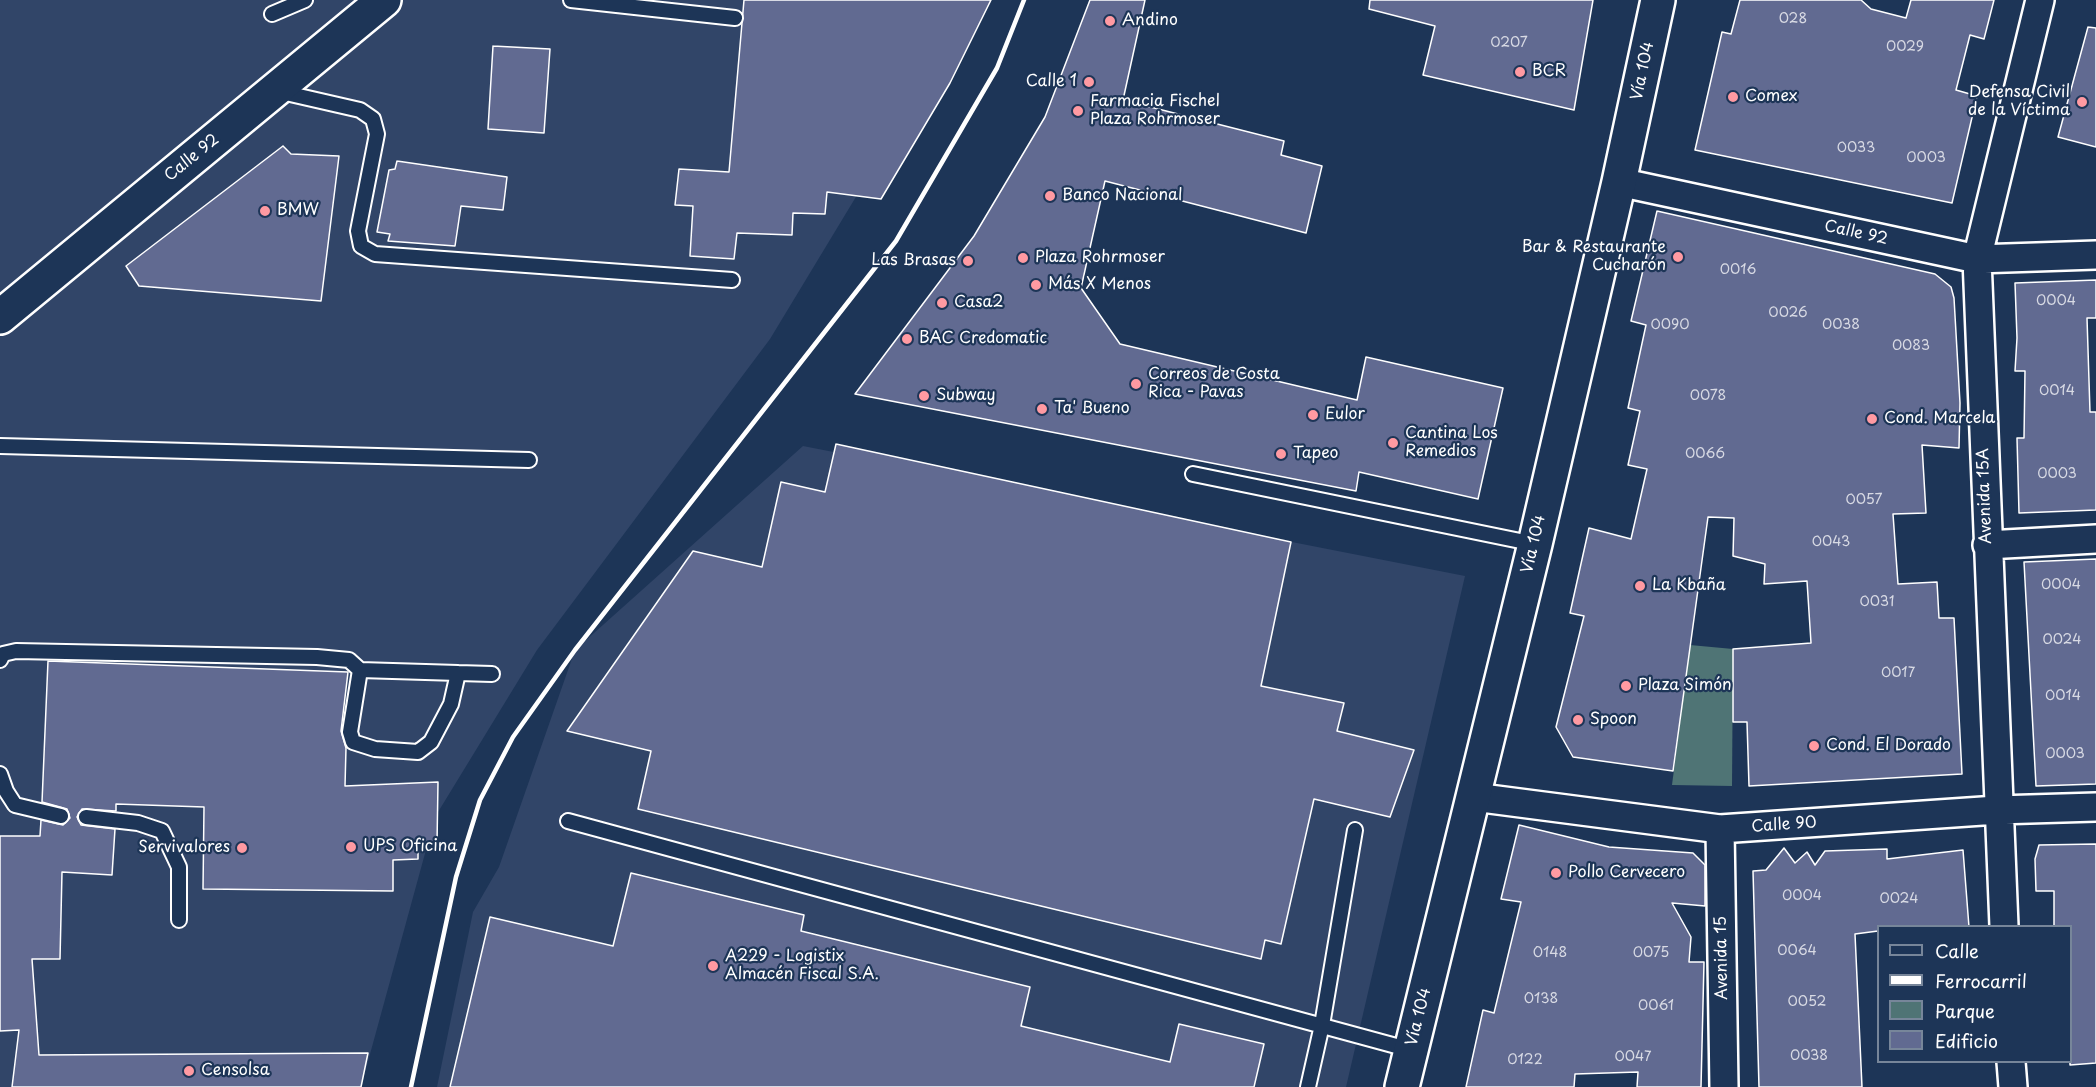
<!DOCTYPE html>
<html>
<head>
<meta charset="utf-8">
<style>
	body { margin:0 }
	#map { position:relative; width:2096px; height:1087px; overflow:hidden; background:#1d3557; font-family:"Playpen Sans",sans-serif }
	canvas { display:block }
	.legend { position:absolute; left:1877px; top:925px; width:195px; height:138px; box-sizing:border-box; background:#1d3557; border:2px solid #77869a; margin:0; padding:8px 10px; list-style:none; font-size:18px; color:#fff }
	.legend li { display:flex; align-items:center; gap:12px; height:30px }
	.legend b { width:30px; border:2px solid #77869a }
</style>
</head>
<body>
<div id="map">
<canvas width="2096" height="1087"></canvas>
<ul class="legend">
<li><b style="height:8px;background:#1d3557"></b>Calle</li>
<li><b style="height:8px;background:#fff"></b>Ferrocarril</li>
<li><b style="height:16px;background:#4f7475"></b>Parque</li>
<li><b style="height:16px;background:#616a91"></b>Edificio</li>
</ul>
</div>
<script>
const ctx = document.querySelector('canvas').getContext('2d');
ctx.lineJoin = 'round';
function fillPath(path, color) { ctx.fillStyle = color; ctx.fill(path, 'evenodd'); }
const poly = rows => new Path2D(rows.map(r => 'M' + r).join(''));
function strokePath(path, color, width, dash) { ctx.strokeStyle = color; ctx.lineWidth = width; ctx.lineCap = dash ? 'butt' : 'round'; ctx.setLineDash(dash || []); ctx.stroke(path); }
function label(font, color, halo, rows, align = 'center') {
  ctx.font = font + ' "Playpen Sans",sans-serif'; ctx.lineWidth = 4.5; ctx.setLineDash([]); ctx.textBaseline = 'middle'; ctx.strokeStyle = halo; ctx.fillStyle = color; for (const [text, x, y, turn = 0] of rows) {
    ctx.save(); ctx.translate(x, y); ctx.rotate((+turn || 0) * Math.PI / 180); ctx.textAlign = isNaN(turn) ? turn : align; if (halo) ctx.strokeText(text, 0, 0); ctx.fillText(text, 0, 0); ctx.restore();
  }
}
const built = poly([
	[0,0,975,0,770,339,537,650,435,817,361,1087,0,1087],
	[803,446,1465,576,1346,1087,437,1087,473,912,499,867,575,650]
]);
const green = poly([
	[1690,645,1733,649,1732,786,1672,785]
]);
const building = poly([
	[744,0,991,0,950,83,881,199,827,192,825,214,793,213,792,235,737,233,734,259,690,256,693,206,675,205,679,169,729,172,744,0],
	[1090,0,1145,0,1123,100,1284,141,1281,155,1322,166,1306,233,1105,181,1081,288,1120,344,1357,400,1366,357,1503,388,1478,499,1359,472,1356,491,855,394,974,236,1045,117,1090,0],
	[1370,0,1593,0,1574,110,1423,75,1435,26,1369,9,1370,0],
	[1740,0,1861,0,1871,9,1906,18,1911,0,1994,0,1984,39,1970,35,1956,90,1977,96,1952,203,1695,150,1722,32,1731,34,1740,0],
	[2088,27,2096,28,2096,147,2058,137,2088,27],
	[493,46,550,49,544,133,488,129,493,46],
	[283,146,291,154,339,156,321,301,139,286,126,266,283,146],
	[397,161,507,177,503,210,461,206,455,246,388,241,390,234,377,232,389,170,395,169,397,161],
	[1657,211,1935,274,1951,287,1954,298,1960,403,1959,448,1922,445,1926,513,1893,514,1898,584,1937,582,1939,618,1954,618,1962,774,1749,786,1747,722,1733,722,1733,649,1811,643,1807,581,1764,584,1765,564,1733,556,1734,518,1708,517,1673,771,1573,757,1556,727,1584,616,1570,613,1589,528,1631,539,1647,469,1628,465,1640,411,1628,408,1646,325,1631,321,1657,211],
	[2096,280,2096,318,2087,318,2090,412,2096,412,2096,510,2019,513,2017,438,2024,438,2025,371,2015,371,2017,338,2015,283,2096,280],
	[836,444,1291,542,1261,686,1344,703,1337,731,1414,750,1390,817,1314,799,1281,944,1265,940,1261,959,638,809,651,751,567,731,693,551,762,567,781,482,825,492,836,444],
	[2096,559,2096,784,2036,786,2024,562,2096,559],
	[48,661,348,672,341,731,346,748,345,786,438,782,437,844,418,844,418,859,393,860,393,891,203,889,204,807,116,804,116,811,82,809,77,817,81,825,115,829,112,875,62,872,60,959,32,959,39,1055,368,1053,361,1087,12,1087,19,1030,0,1031,0,836,40,836,41,820,63,825,70,818,67,809,42,802,48,661],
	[1519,825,1609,847,1693,853,1705,865,1705,906,1672,903,1691,937,1689,962,1704,962,1701,1087,1637,1087,1638,1072,1575,1074,1574,1087,1466,1087,1483,1010,1494,1013,1521,902,1501,899,1519,825],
	[2096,844,2096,1063,2070,1065,2070,927,2054,927,2054,891,2036,891,2035,859,2039,845,2096,844],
	[1784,848,1795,863,1807,852,1815,865,1825,851,1887,849,1887,859,1963,850,1969,927,1878,927,1878,931,1855,934,1862,1087,1759,1087,1753,871,1766,870,1784,848],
	[631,873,804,915,801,931,1030,987,1021,1026,1170,1062,1179,1024,1264,1044,1254,1087,450,1087,490,917,613,946,631,873]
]);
const service = poly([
	[571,0,735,18],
	[272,14,305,0],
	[277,91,360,110,373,119,377,134,358,231,361,246,375,254,732,280],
	[0,446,529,460],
	[1193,474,1535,544],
	[0,660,3,654,16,651,317,657,349,660,360,670,458,673,451,704,431,742,418,752,375,749,353,742,350,732,360,670],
	[458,673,492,674],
	[0,774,6,791,15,805,61,816],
	[86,817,138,823,162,831,179,867,179,920],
	[568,821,1411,1050],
	[1308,1087,1322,1025,1355,830]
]);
const minor = poly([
	[1619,182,1977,259,2096,255],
	[1987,545,2096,539],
	[1474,797,1720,829,1997,810,2096,807],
	[1720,829,1724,1087],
	[2004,926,1977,259,2040,0],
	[2011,1062,2013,1087]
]);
const tertiary = poly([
	[0,317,384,0]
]);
const secondary = poly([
	[1402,1087,1535,544,1619,182,1658,0]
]);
const rail = poly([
	[411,1087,456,877,480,800,513,737,575,650,896,241,997,68,1024,0]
]);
const markers = [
	[1110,21,6,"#ff9aa2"],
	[1520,72,6,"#ff9aa2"],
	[1089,82,6,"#ff9aa2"],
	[1733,97,6,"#ff9aa2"],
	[2082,102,6,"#ff9aa2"],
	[1078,111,6,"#ff9aa2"],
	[1050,196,6,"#ff9aa2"],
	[265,211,6,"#ff9aa2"],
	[1678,257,6,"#ff9aa2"],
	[1023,258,6,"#ff9aa2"],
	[968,261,6,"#ff9aa2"],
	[1036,285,6,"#ff9aa2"],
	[942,303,6,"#ff9aa2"],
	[907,339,6,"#ff9aa2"],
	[1136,384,6,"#ff9aa2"],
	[924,396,6,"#ff9aa2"],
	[1042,409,6,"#ff9aa2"],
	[1313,415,6,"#ff9aa2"],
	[1872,419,6,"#ff9aa2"],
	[1393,443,6,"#ff9aa2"],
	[1281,454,6,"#ff9aa2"],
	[1640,586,6,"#ff9aa2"],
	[1626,686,6,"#ff9aa2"],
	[1578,720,6,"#ff9aa2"],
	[1814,746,6,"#ff9aa2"],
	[351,847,6,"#ff9aa2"],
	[242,848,6,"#ff9aa2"],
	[1556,873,6,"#ff9aa2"],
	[713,966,6,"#ff9aa2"],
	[189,1071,6,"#ff9aa2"]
];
const numberNames = [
	["028",1793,19],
	["0207",1509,43],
	["0029",1905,47],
	["0033",1856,148],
	["0003",1926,158],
	["0016",1738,270],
	["0004",2056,301],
	["0026",1788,313],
	["0090",1670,325],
	["0038",1841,325],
	["0083",1911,346],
	["0014",2057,391],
	["0078",1708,396],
	["0066",1705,454],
	["0003",2057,474],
	["0057",1864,500],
	["0043",1831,542],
	["0004",2061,585],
	["0031",1877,602],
	["0024",2062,640],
	["0017",1898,673],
	["0014",2063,696],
	["0003",2065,754],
	["0004",1802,896],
	["0024",1899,899],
	["0064",1797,951],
	["0148",1550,953],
	["0075",1651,953],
	["0138",1541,999],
	["0052",1807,1002],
	["0061",1656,1006],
	["0038",1809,1056],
	["0047",1633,1057],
	["0122",1525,1060]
];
const poiNames = [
	["Andino",1122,21],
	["BCR",1532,72],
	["Calle 1",1077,82,"right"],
	["Defensa Civil",2070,93,"right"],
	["de la Víctima",2070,111,"right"],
	["Comex",1745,97],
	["Farmacia Fischel",1090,102],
	["Plaza Rohrmoser",1090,120],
	["Banco Nacional",1062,196],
	["BMW",277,211],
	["Bar & Restaurante",1666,248,"right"],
	["Cucharón",1666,266,"right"],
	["Plaza Rohrmoser",1035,258],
	["Las Brasas",956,261,"right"],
	["Más X Menos",1048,285],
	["Casa2",954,303],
	["BAC Credomatic",919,339],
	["Correos de Costa",1148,375],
	["Rica - Pavas",1148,393],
	["Subway",936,396],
	["Ta' Bueno",1054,409],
	["Eulor",1325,415],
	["Cond. Marcela",1884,419],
	["Cantina Los",1405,434],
	["Remedios",1405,452],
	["Tapeo",1293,454],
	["La Kbaña",1652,586],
	["Plaza Simón",1638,686],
	["Spoon",1590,720],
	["Cond. El Dorado",1826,746],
	["UPS Oficina",363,847],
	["Servivalores",230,848,"right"],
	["Pollo Cervecero",1568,873],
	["A229 - Logistix",725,957],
	["Almacén Fiscal S.A.",725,975],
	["Censolsa",201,1071]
];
const streetNames = [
	["Vía 104",1643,71,-78],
	["Calle 92",192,158,-39],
	["Calle 92",1856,233,12],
	["Avenida 15A",1985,496,-92],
	["Vía 104",1534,544,-77],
	["Calle 90",1784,825,-4],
	["Avenida 15",1722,958,-91],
	["Vía 104",1419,1017,-76]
];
fillPath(built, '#314568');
fillPath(green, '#4f7475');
fillPath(building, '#616a91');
strokePath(building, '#fff', 1.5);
strokePath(service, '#fff', 18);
strokePath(minor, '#fff', 32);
strokePath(tertiary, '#fff', 38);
strokePath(secondary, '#fff', 38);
strokePath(service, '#1d3557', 14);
strokePath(minor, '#1d3557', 27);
strokePath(tertiary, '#1d3557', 33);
strokePath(secondary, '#1d3557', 33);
strokePath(rail, '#fff', 4.5);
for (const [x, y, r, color] of markers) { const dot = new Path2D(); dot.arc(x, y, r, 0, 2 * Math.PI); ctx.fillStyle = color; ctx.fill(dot); strokePath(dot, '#1d3557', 2); }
label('14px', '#d8dae4', null, numberNames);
label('16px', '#fff', '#1d3557', poiNames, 'left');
label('16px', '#fff', '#1d3557', streetNames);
</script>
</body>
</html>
